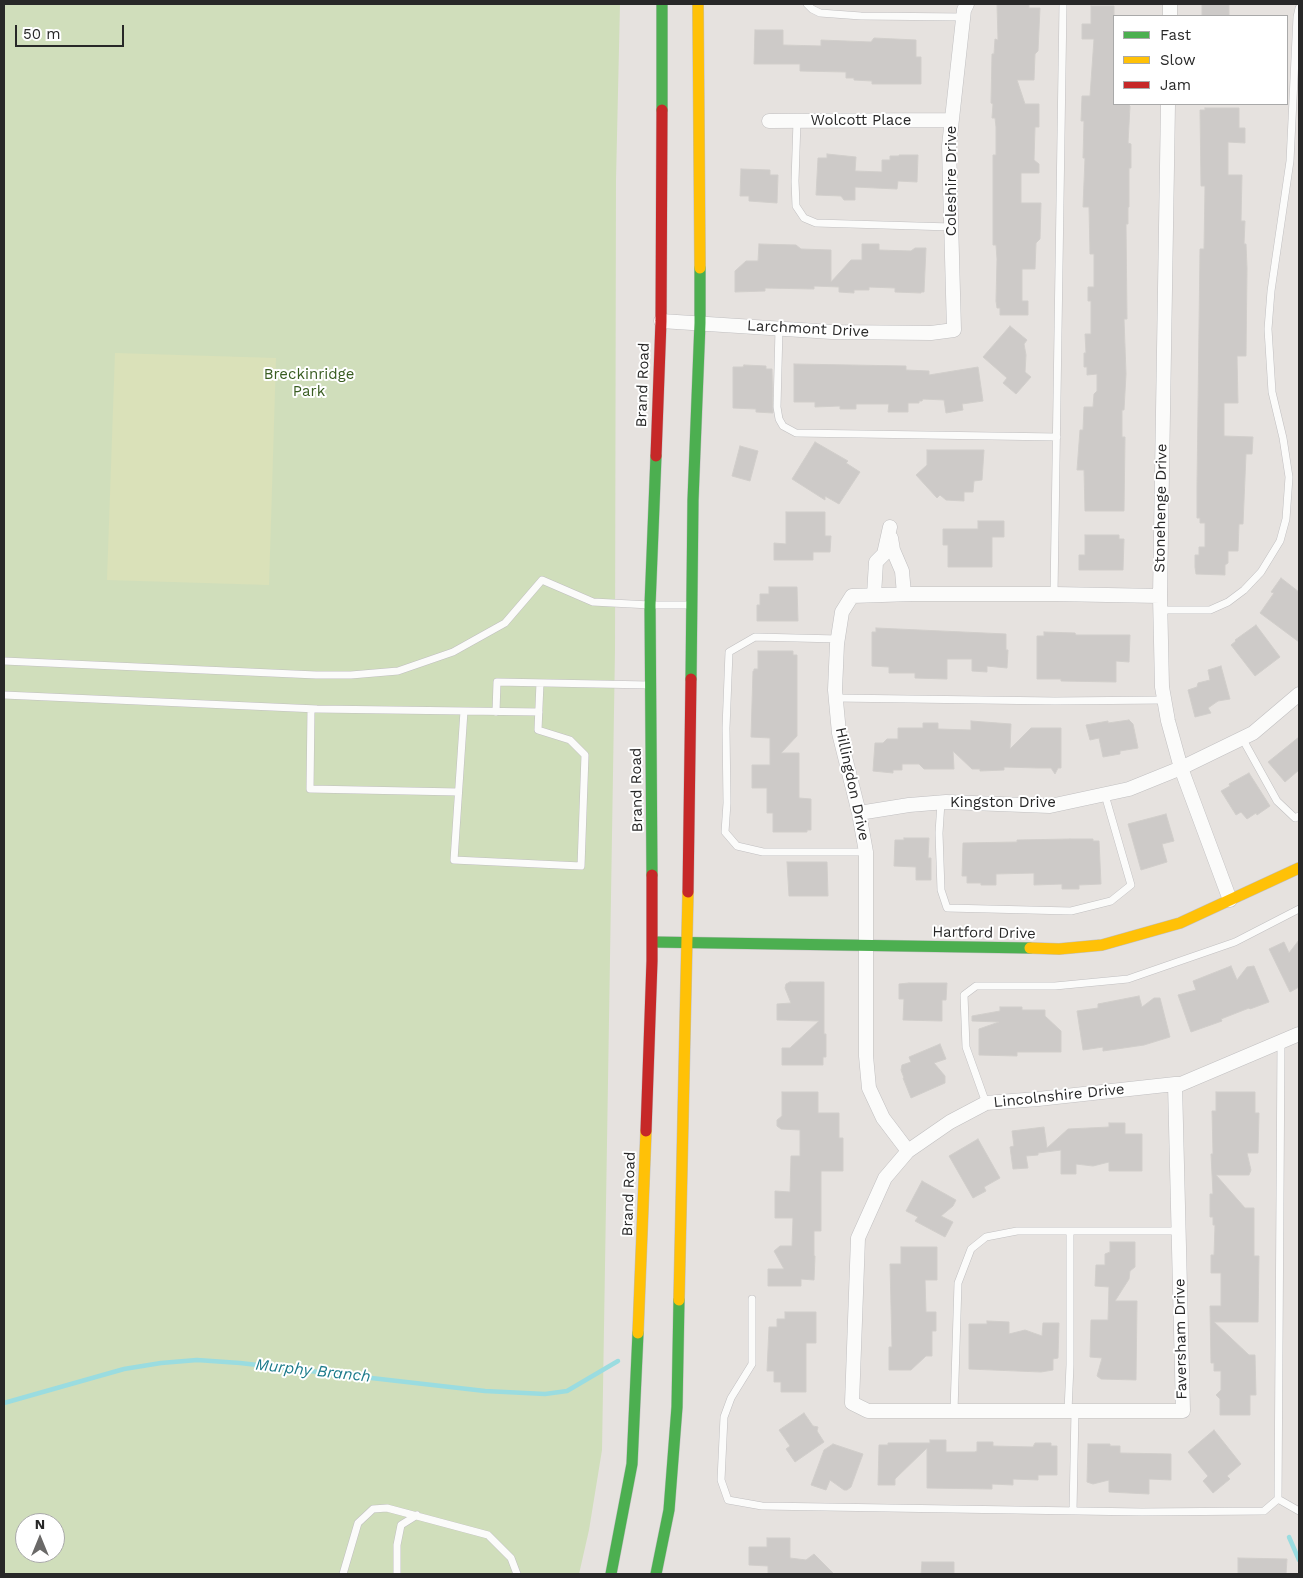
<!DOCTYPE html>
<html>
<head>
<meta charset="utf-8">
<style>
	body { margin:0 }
	#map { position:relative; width:1303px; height:1578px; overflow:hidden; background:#e6e2df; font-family:"Work Sans",sans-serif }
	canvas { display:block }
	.frame { position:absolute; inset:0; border:5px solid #282828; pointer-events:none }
	.legend { position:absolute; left:1113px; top:15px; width:175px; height:90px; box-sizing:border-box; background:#fff; border:1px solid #a9a9a9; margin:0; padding:6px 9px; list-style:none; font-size:15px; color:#282828 }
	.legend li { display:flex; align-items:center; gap:10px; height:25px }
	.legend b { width:25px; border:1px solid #a9a9a9 }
	.north { position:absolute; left:15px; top:1513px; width:50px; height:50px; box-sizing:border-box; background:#fff; border:1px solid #a9a9a9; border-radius:50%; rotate:0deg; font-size:14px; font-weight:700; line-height:20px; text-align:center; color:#282828 }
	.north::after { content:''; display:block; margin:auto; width:18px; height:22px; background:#6a6968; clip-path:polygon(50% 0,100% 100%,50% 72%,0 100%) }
	.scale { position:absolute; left:15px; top:25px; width:109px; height:22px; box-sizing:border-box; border:2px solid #282828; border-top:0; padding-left:6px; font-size:15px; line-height:18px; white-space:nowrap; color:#282828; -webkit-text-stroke:4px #fff; paint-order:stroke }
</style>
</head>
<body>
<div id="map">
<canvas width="1303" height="1578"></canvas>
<div class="frame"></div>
<ul class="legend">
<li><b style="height:6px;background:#4caf50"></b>Fast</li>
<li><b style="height:6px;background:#ffc107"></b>Slow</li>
<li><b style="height:6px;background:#c62828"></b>Jam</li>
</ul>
<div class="north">N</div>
<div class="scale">50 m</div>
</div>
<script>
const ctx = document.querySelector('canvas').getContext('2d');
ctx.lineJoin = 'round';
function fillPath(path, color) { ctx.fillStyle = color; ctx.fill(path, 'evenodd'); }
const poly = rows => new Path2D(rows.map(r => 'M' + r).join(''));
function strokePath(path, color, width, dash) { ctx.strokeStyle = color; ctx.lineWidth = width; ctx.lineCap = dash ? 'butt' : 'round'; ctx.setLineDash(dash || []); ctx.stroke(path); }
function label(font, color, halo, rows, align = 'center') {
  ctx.font = font + ' "Work Sans",sans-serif'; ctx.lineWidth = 4; ctx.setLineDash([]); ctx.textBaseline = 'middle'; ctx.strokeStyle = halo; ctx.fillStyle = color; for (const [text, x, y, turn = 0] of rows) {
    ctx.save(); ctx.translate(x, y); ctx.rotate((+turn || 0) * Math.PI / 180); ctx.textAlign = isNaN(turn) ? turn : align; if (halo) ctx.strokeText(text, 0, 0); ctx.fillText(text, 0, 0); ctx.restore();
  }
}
const green = poly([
	[4,4,620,4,616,180,615,650,602,1450,589,1530,579,1574,4,1574],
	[25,1523,55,1523,55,1553,25,1553]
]);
const pitch = poly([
	[115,353,276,358,269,585,107,580]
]);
const stream = poly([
	[4,1403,124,1369,161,1363,197,1360,240,1363,485,1391,545,1394,567,1391,618,1361],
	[1289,1537,1299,1560]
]);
const building = poly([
	[997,4,1029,4,1029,8,1040,8,1038,51,1035,54,1034,80,1017,80,1025,104,1039,104,1039,127,1035,127,1034,160,1039,164,1039,173,1021,173,1021,203,1041,203,1040,239,1036,243,1035,269,1022,269,1022,301,1028,301,1028,315,1000,315,1000,308,997,308,996,301,997,259,996,245,993,245,993,155,996,155,996,127,995,118,992,118,993,104,991,103,992,54,994,54,995,39,998,40,997,4],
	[1202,4,1229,5,1229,16,1204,16,1202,15,1202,4],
	[1091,6,1114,6,1114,104,1128,104,1130,106,1128,143,1131,144,1131,168,1129,168,1129,207,1128,207,1128,224,1126,224,1127,319,1124,319,1126,374,1124,410,1122,410,1122,437,1125,437,1124,511,1085,511,1084,470,1077,470,1080,430,1083,430,1084,407,1093,407,1094,394,1097,391,1097,374,1087,375,1087,367,1084,367,1084,353,1086,353,1085,334,1091,334,1091,301,1088,301,1088,287,1094,287,1094,254,1090,254,1089,207,1083,207,1085,158,1083,158,1084,121,1081,121,1082,96,1090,96,1094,39,1082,39,1082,24,1091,24,1091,6],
	[755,30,783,30,783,45,821,46,821,40,871,42,874,38,916,40,916,57,921,57,921,84,872,84,872,81,854,80,854,78,846,78,846,72,800,71,800,64,754,64,755,30],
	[1205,108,1239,108,1239,128,1245,128,1245,143,1228,142,1228,175,1242,175,1241,221,1245,221,1244,244,1246,244,1247,268,1246,356,1237,356,1238,403,1224,403,1224,436,1253,437,1252,454,1246,454,1243,524,1239,524,1238,551,1228,551,1228,563,1225,565,1225,575,1196,574,1195,567,1195,555,1199,555,1199,547,1205,547,1205,523,1200,523,1200,518,1197,518,1197,486,1200,249,1204,249,1205,186,1201,186,1200,110,1205,110,1205,108],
	[827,154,856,157,855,171,882,172,882,160,890,160,890,156,899,156,899,155,918,155,917,182,898,181,897,189,855,187,855,200,844,200,841,196,816,195,818,158,827,158,827,154],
	[741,169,770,170,770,175,778,175,777,203,749,201,749,196,740,196,741,169],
	[759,244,796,245,801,249,831,250,831,282,851,260,862,260,862,244,879,244,879,250,911,251,915,248,926,248,924,292,921,292,921,293,895,292,895,288,869,287,869,290,854,290,854,293,839,292,839,287,814,286,814,289,765,288,765,291,735,292,735,271,746,261,758,261,759,244],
	[1010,326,1027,340,1024,344,1026,355,1025,372,1031,377,1016,394,1003,383,1007,378,983,357,1010,326],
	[794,364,906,366,906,370,929,371,929,375,978,367,983,401,962,404,963,410,946,413,944,400,923,399,922,401,919,401,919,403,908,403,908,412,888,412,889,404,856,404,856,409,840,409,840,406,815,407,815,402,794,402,794,364],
	[744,365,766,366,766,369,772,369,773,413,756,412,756,409,733,408,733,367,743,367,744,365],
	[815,442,848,461,846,463,860,472,839,504,825,496,825,500,792,479,815,442],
	[740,446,758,451,750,481,732,476,740,446],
	[927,450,984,450,982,480,974,481,973,492,964,492,964,501,946,500,940,495,937,498,916,475,927,465,927,450],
	[786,512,825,512,825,536,831,536,830,552,813,552,813,560,774,560,774,543,786,544,786,512],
	[978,521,1004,521,1004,537,992,537,992,567,948,567,948,545,943,545,943,529,978,529,978,521],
	[1085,535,1119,535,1119,539,1124,539,1123,570,1079,570,1079,555,1085,555,1085,535],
	[1281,578,1299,592,1299,642,1260,613,1274,593,1271,592,1281,578],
	[769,587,797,587,798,621,757,621,757,605,760,605,760,594,769,594,769,587],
	[1256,625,1280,657,1255,676,1231,645,1236,641,1235,640,1256,625],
	[876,628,1006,634,1006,650,1008,650,1007,668,987,666,987,672,972,671,972,659,947,659,947,679,915,678,915,673,889,673,889,667,872,666,872,632,876,632,876,628],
	[1044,632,1075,633,1076,635,1130,635,1129,662,1116,661,1116,682,1061,681,1061,679,1037,679,1037,636,1044,636,1044,632],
	[758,651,793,651,793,655,797,655,797,736,781,753,799,753,799,798,811,799,811,830,807,830,807,832,773,832,773,813,767,813,767,788,752,788,752,765,770,765,770,738,751,737,753,671,754,671,754,669,758,669,758,651],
	[1221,666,1230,699,1218,701,1208,708,1211,713,1195,717,1188,690,1197,687,1198,683,1210,680,1208,670,1221,666],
	[1129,720,1133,724,1138,748,1120,751,1120,754,1103,757,1099,738,1090,740,1086,725,1108,721,1108,723,1129,720],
	[971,721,1011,724,1010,749,1031,728,1061,728,1061,768,1058,768,1055,774,1051,768,1038,768,1004,767,1004,770,980,771,980,769,972,769,953,751,954,769,924,769,919,764,902,764,902,770,893,770,893,773,873,771,875,743,883,743,887,739,898,739,898,728,923,728,923,723,938,723,938,729,971,730,971,721],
	[1299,737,1299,770,1285,782,1268,762,1299,737],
	[1249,773,1270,806,1257,815,1256,813,1247,819,1241,812,1236,815,1221,791,1230,786,1229,784,1249,773],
	[1166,814,1174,841,1162,844,1167,862,1141,870,1128,824,1166,814],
	[904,838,929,838,928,858,931,858,931,880,916,880,916,867,894,866,895,840,904,840,904,838],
	[1070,839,1093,839,1093,841,1099,841,1101,884,1079,885,1079,889,1062,889,1062,884,1034,885,1034,873,996,874,996,885,981,885,981,883,967,883,967,876,962,876,963,843,1017,842,1017,840,1070,839],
	[787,862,827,862,828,896,789,896,787,862],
	[1299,940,1299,987,1290,992,1269,949,1284,942,1289,953,1299,940],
	[1231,966,1237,980,1247,967,1254,966,1269,1002,1250,1009,1249,1008,1221,1019,1222,1021,1191,1032,1178,995,1196,990,1193,981,1231,966],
	[790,982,824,982,824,1034,826,1034,826,1057,823,1057,823,1065,782,1065,782,1048,790,1048,819,1021,777,1020,777,1004,791,1003,785,988,786,984,790,982],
	[909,983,947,983,946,1000,942,1000,942,1021,903,1020,904,999,899,999,899,984,909,983],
	[1139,996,1142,1007,1154,998,1160,998,1170,1037,1144,1045,1103,1051,1103,1047,1083,1050,1077,1011,1098,1008,1098,1004,1139,996],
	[1000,1007,1022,1007,1022,1010,1045,1010,1045,1016,1061,1031,1061,1052,1017,1052,1017,1056,979,1055,979,1029,999,1022,972,1021,972,1016,1000,1011,1000,1007],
	[940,1044,946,1059,934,1063,945,1076,945,1083,911,1098,903,1078,904,1078,901,1070,902,1065,911,1062,909,1057,940,1044],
	[782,1092,818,1092,818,1113,839,1113,839,1138,843,1138,843,1171,821,1171,821,1231,814,1231,814,1256,815,1256,814,1280,801,1279,801,1286,768,1286,768,1269,784,1269,774,1251,780,1246,792,1246,793,1218,775,1218,775,1191,790,1192,791,1156,800,1156,800,1130,781,1129,777,1126,777,1120,782,1116,782,1092],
	[1216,1092,1255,1092,1255,1113,1259,1113,1258,1153,1247,1153,1251,1170,1249,1175,1216,1175,1245,1208,1254,1208,1254,1256,1259,1256,1258,1322,1214,1322,1249,1355,1255,1355,1256,1395,1250,1395,1250,1415,1220,1415,1220,1399,1216,1395,1221,1390,1221,1371,1214,1371,1214,1363,1211,1363,1210,1306,1221,1306,1221,1273,1211,1273,1211,1255,1214,1255,1215,1225,1213,1225,1213,1217,1210,1217,1210,1194,1213,1194,1211,1154,1213,1154,1212,1111,1216,1111,1216,1092],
	[1109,1123,1125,1123,1125,1134,1142,1134,1142,1171,1109,1171,1109,1162,1093,1166,1076,1164,1076,1174,1061,1174,1061,1150,1038,1153,1038,1155,1026,1156,1028,1168,1013,1169,1010,1147,1014,1146,1012,1131,1044,1127,1047,1148,1068,1129,1109,1127,1109,1123],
	[978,1139,1000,1178,984,1187,986,1191,973,1198,949,1156,978,1139],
	[922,1181,956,1200,953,1206,941,1216,953,1222,945,1237,915,1221,918,1217,906,1211,922,1181],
	[1110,1242,1135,1242,1135,1267,1130,1271,1129,1279,1115,1301,1137,1301,1136,1380,1101,1379,1097,1376,1102,1358,1090,1357,1091,1320,1108,1320,1109,1287,1095,1286,1096,1265,1105,1265,1105,1254,1110,1252,1110,1242],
	[901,1247,937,1247,937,1280,925,1280,926,1312,936,1312,936,1331,932,1331,932,1356,926,1356,911,1370,889,1370,889,1347,892,1347,890,1264,901,1264,901,1247],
	[785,1312,816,1312,816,1343,806,1343,806,1392,781,1392,781,1382,774,1382,774,1371,767,1371,769,1327,777,1327,777,1319,785,1319,785,1312],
	[987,1321,1009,1322,1009,1334,1025,1330,1042,1336,1043,1323,1059,1323,1058,1358,1053,1359,1053,1370,1041,1372,969,1369,969,1324,987,1324,987,1321],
	[804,1413,813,1426,818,1427,817,1431,824,1442,795,1462,786,1449,790,1446,779,1430,804,1413],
	[1214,1430,1241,1464,1227,1476,1230,1479,1213,1493,1203,1481,1208,1476,1188,1452,1214,1430],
	[930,1440,946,1440,946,1452,975,1452,977,1451,977,1442,993,1442,993,1446,1033,1447,1035,1443,1051,1443,1051,1446,1057,1446,1057,1475,1038,1475,1038,1480,1013,1479,1013,1485,992,1484,992,1489,927,1488,927,1448,895,1479,895,1485,878,1485,879,1445,888,1445,888,1443,930,1443,930,1440],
	[833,1444,863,1454,851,1487,847,1490,844,1490,830,1480,826,1490,811,1485,824,1450,833,1444],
	[1088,1444,1110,1444,1110,1446,1120,1446,1120,1453,1171,1454,1171,1480,1149,1479,1149,1494,1109,1492,1109,1480,1093,1484,1087,1482,1088,1444],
	[767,1538,790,1538,790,1558,806,1560,814,1554,834,1574,768,1574,768,1566,749,1565,749,1547,767,1547,767,1538],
	[1238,1558,1287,1559,1286,1574,1238,1574,1238,1558],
	[922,1562,954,1562,954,1574,921,1574,922,1562]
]);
const lane = poly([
	[807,4,812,9,820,13,861,16,964,17],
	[797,121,795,181,796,206,804,218,816,223,951,227],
	[779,329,777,407,779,419,783,426,796,433,1057,437],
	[1054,594,1063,4],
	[1160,610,1210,610,1228,602,1244,590,1261,572,1280,541,1286,519,1289,477,1283,438,1272,392,1268,329,1271,291,1290,161,1297,17,1299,8],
	[838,639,755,637,729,652,726,728,727,803,725,832,737,846,763,852,866,852],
	[4,661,316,675,351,675,398,671,453,652,505,623,542,580,593,602,650,605,690,605],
	[4,695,317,709,539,712],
	[836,698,1055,701,1165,700],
	[311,709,310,789,458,792],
	[464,711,454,860,581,866,585,755,570,740,538,730,540,683],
	[496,712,497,682,649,685],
	[1242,738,1277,801,1295,818,1299,816],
	[941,802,939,833,941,890,947,908,1071,911,1111,901,1131,885,1105,795],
	[1281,1043,1278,1499,1299,1511],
	[986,1103,966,1047,964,995,976,986,1055,986,1128,979,1235,942,1299,909],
	[752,1299,752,1364,731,1398,724,1417,721,1480,728,1500,762,1506,1142,1512,1264,1511,1278,1499],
	[954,1411,958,1283,971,1249,986,1237,1017,1231,1179,1231],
	[1068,1411,1070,1365,1070,1231],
	[1073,1511,1075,1411],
	[343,1574,358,1523,373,1509,387,1508,488,1535,511,1558,517,1574],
	[397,1574,397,1545,401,1525,417,1515]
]);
const street = poly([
	[1170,16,1170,4],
	[1168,104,1160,596,1162,687,1168,721,1181,768,1230,900],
	[769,121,952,120],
	[661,321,832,332,931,333,954,330,949,146,964,10,967,4],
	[891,538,893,550,902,571,904,594],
	[874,595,876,562,884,554,890,527],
	[859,813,909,805,946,802,1050,806,1129,789,1181,768,1253,733,1299,694],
	[1175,1084,1183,1411,868,1411,852,1403,858,1238,885,1178,908,1151,950,1122,986,1103,1038,1099,1175,1084,1181,1084,1299,1034],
	[908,1151,883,1118,869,1088,866,1056,866,852,859,813,839,733,835,690,837,644,842,612,852,596,912,594,1054,594,1160,596]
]);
const fast = poly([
	[662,110,662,4],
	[691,679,693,500,700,323,700,268],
	[652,875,650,605,656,456],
	[653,942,1030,948],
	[611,1574,632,1464,638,1333],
	[656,1574,669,1510,677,1407,679,1300]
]);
const slow = poly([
	[698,4,700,268],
	[1030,948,1059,949,1102,945,1180,923,1299,868],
	[679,1300,688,892],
	[638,1333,646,1131]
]);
const jam = poly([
	[656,456,661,321,662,110],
	[688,892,691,679],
	[646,1131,652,961,652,875]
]);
const streetNames = [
	["Wolcott Place",861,121],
	["Coleshire Drive",952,181,-90],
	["Larchmont Drive",808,329,3],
	["Brand Road",643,385,-88],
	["Stonehenge Drive",1161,508,-89],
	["Hillingdon Drive",852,784,78],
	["Brand Road",637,790,-91],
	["Kingston Drive",1003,803],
	["Hartford Drive",984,933,1],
	["Lincolnshire Drive",1059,1096,-6],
	["Brand Road",629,1194,-88],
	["Faversham Drive",1181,1339,-91]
];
const parkNames = [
	["Breckinridge",309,375],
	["Park",309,392]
];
const waterNames = [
	["Murphy Branch",313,1371,6]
];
fillPath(green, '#d0debb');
fillPath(pitch, '#dae1b9');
strokePath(stream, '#9adce0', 4.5);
fillPath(building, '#cdcac8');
strokePath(building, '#d1cecb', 1);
strokePath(lane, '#c0bfc0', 8);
strokePath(street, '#c0bfc0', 15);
strokePath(fast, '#c0bfc0', 12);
strokePath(slow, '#c0bfc0', 12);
strokePath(jam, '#c0bfc0', 12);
strokePath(lane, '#fbfbfa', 7);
strokePath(street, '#fbfbfa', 14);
strokePath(fast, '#4caf50', 11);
strokePath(slow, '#ffc107', 11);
strokePath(jam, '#c62828', 11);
label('15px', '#282828', '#fff', streetNames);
label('15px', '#395d21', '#fff', parkNames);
label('italic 16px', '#1b7a8a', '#fff', waterNames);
</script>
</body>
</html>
